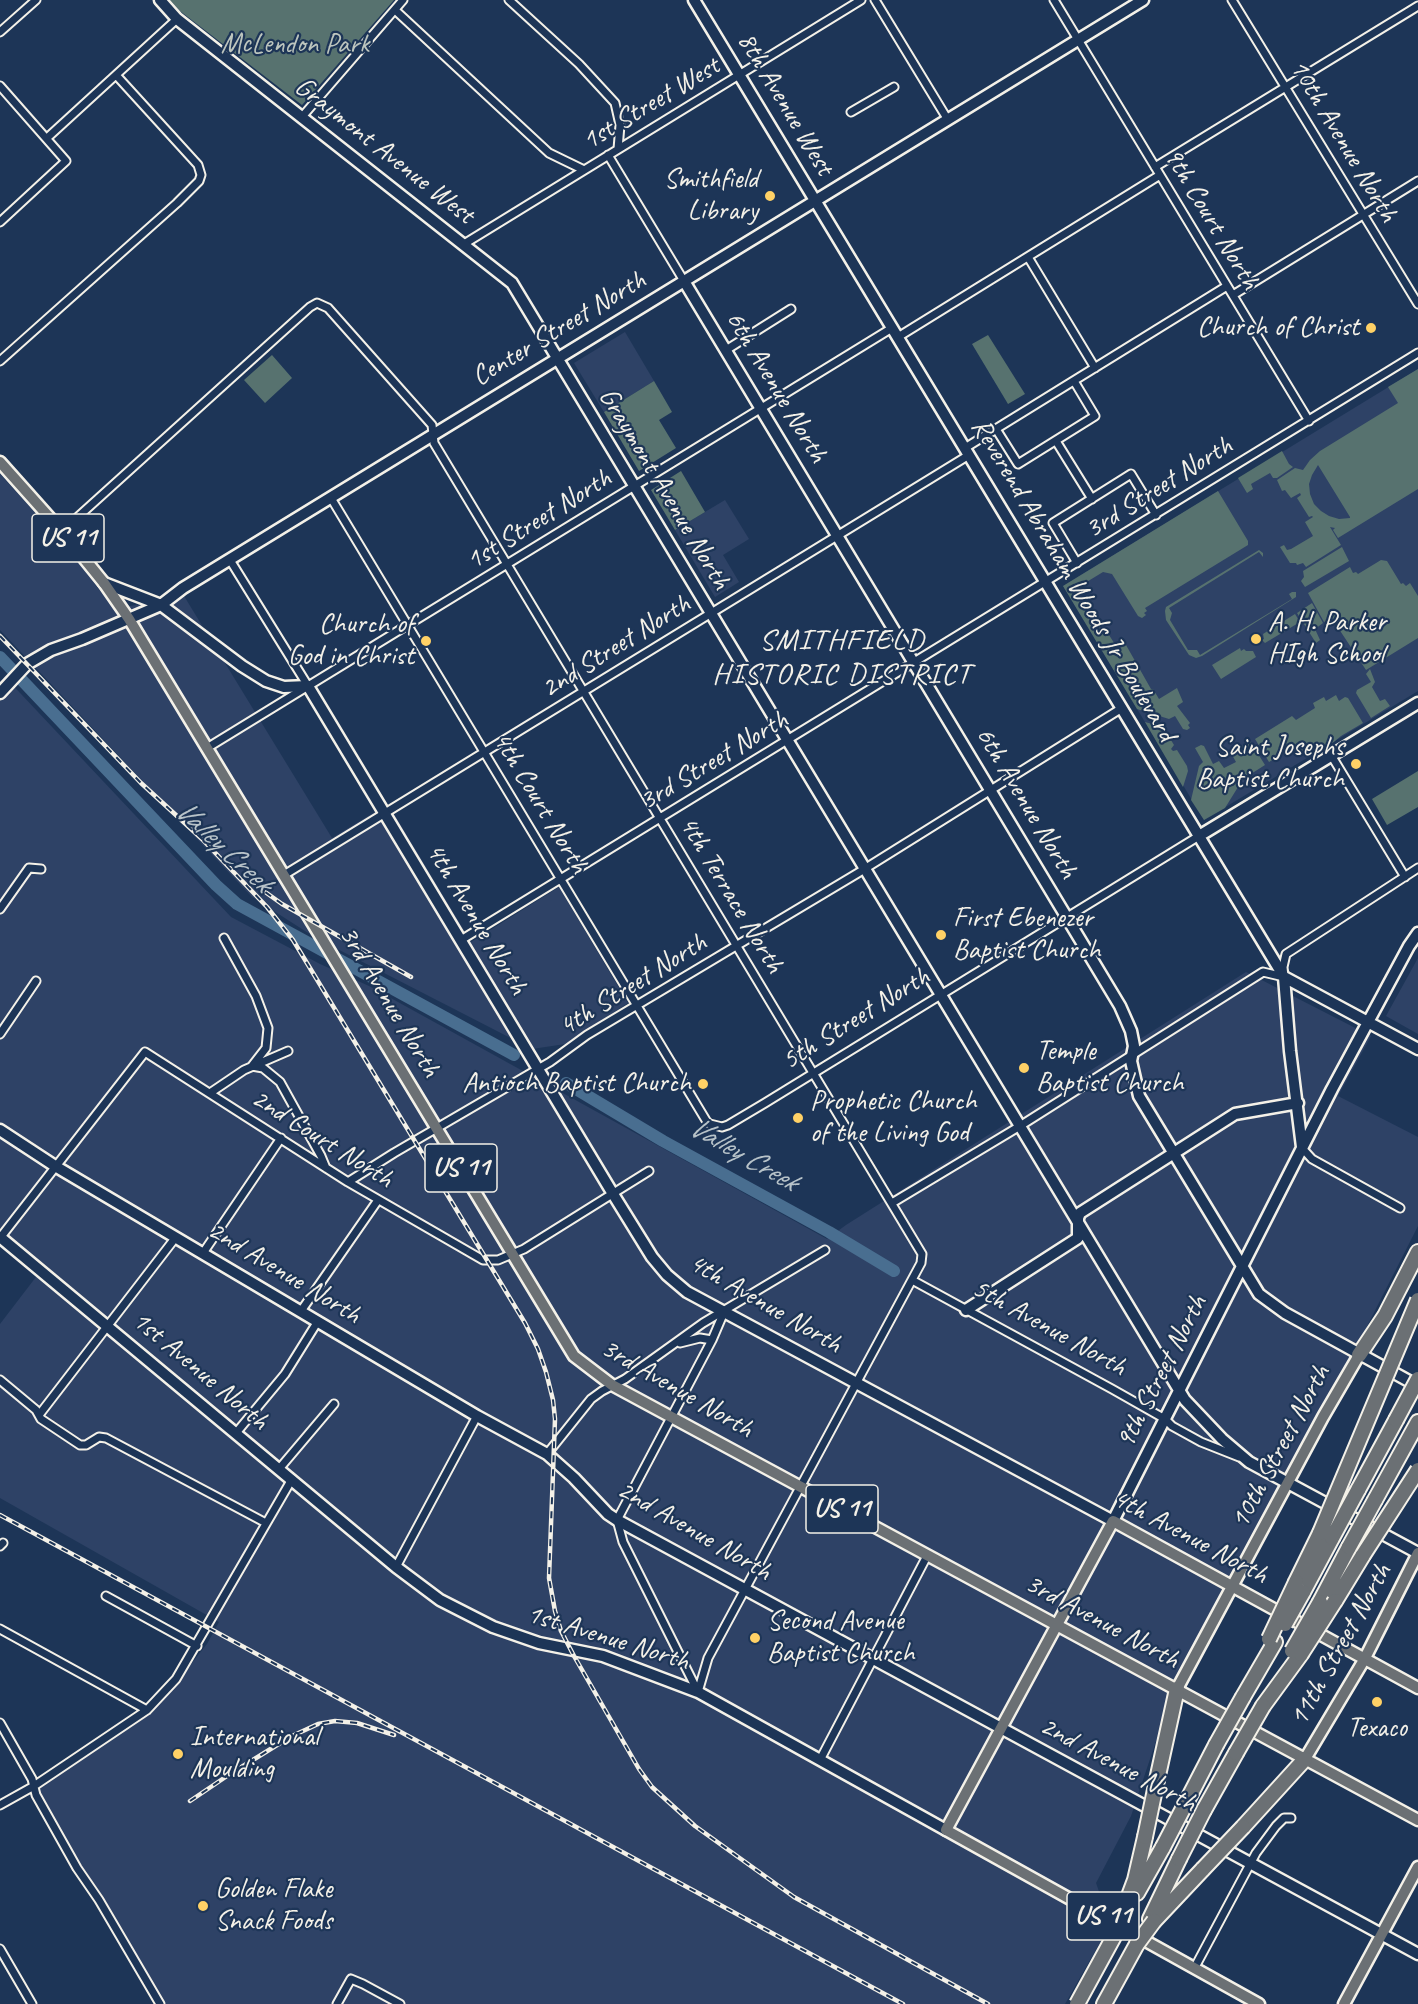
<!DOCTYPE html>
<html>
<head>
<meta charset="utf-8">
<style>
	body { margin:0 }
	canvas { display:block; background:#1d3557 }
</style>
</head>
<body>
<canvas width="1418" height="2004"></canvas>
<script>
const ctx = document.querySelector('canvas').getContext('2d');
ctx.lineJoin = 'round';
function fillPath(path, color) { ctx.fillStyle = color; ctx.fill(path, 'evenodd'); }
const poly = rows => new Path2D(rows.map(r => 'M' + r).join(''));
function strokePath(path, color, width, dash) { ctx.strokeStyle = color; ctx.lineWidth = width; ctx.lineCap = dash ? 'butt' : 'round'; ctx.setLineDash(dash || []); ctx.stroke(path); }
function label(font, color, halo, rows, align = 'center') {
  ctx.font = font + ' Caveat,sans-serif'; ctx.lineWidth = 4.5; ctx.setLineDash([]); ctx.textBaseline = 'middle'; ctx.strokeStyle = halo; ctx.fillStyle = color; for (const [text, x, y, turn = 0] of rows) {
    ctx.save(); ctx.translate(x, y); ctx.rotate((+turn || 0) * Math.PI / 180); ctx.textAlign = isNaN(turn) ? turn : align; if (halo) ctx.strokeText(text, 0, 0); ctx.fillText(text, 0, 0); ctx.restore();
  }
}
const built = poly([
	[625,332,654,381,604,412,574,363],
	[1418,369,1418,691,1204,820,1063,586],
	[0,474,67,548,114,609,184,596,332,838,388,804,471,942,559,887,628,1003,565,1044,532,1049,316,938,252,897,0,630],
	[725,500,749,539,723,555,739,582,715,597,675,530],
	[5,677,231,917,320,964,369,986,827,1239,846,1225,1246,972,1371,1036,1338,1096,1418,1137,1418,1226,1156,1741,1131,1816,1096,1883,1102,1900,1119,1909,1065,2004,155,2004,32,1792,156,1708,207,1644,219,1622,0,1498,0,1324,36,1277,0,1247,0,683],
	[1418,958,1418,1034,1386,1016]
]);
const green = poly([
	[170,0,394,0,302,105,180,11],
	[988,335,1025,394,1008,404,972,344],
	[272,355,292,378,265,403,244,380],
	[1418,369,1418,489,1338,538,1333,530,1335,528,1330,527,1341,545,1306,567,1303,563,1297,565,1296,563,1290,563,1280,547,1284,545,1287,550,1291,549,1313,536,1305,522,1313,517,1312,516,1309,517,1297,498,1301,495,1300,493,1291,498,1285,490,1282,491,1277,480,1295,468,1303,470,1310,460,1320,451,1398,403,1388,387],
	[1318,465,1350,517,1350,518,1339,519,1329,516,1321,511,1314,504,1310,494,1309,484,1312,475],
	[654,381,672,412,659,420,676,448,639,471,604,412],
	[1282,451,1289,464,1293,467,1277,478,1273,478,1270,473,1251,484,1253,489,1247,493,1238,478],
	[681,471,705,512,675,530,651,490],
	[1218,491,1248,541,1248,545,1145,608,1147,611,1144,613,1146,615,1142,618,1138,616,1112,574,1103,572,1085,583,1082,593,1118,649,1126,645,1151,689,1153,689,1159,699,1177,688,1183,702,1177,706,1190,723,1188,725,1190,728,1187,730,1183,729,1175,716,1169,719,1137,709,1063,586],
	[1342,547,1349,561,1305,587,1301,581,1304,577,1303,571],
	[1259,550,1263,553,1263,557,1259,552,1169,608,1172,613,1170,620,1188,650,1197,650,1200,655,1292,599,1289,594,1292,592,1296,592,1296,597,1202,656,1196,658,1189,655,1166,620,1165,611,1166,607],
	[1381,560,1387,561,1401,584,1403,583,1406,586,1410,583,1418,596,1418,638,1366,670,1333,620,1330,619,1324,622,1308,593,1350,567,1353,573,1356,572,1358,574],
	[1312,603,1323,623,1315,629,1320,640,1316,643,1297,613],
	[1295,614,1300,622,1265,643,1262,640,1264,639,1263,634],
	[1240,648,1241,651,1244,649,1246,651,1253,651,1256,657,1221,679,1212,665],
	[1370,669,1375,682,1372,687,1380,701,1385,699,1390,706,1371,718,1356,693,1357,690,1371,682,1366,674],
	[1336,695,1339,701,1345,697,1348,698,1363,723,1341,736,1324,750,1288,751,1269,762,1255,739,1292,716,1296,720,1315,708,1313,703,1324,697,1326,701],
	[1145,722,1163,727,1174,745,1171,749,1173,751,1177,750,1187,766,1188,771,1183,787],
	[1250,741,1265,765,1243,779,1225,808,1204,820,1191,800,1199,766,1203,762,1195,748,1201,745,1204,746,1213,764,1219,761,1224,768,1236,762,1231,753],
	[1418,771,1418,807,1387,825,1372,799]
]);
const river = poly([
	[0,657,216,885,237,904,514,1055],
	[566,1083,663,1141,829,1232,894,1271]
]);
const street = poly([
	[509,0,579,64,615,103,620,125,618,149],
	[875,0,948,120],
	[1054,0,1309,421],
	[1232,0,1418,304],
	[395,10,549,153,584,170],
	[0,32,36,0],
	[0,86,66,161,0,222],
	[851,112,894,87],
	[301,118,403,0],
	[47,138,177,19],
	[608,155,684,281],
	[1155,167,1418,6],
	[464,244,861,0],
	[1028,257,1095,368],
	[1233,295,1418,181],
	[898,337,1160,175],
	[726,350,791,309],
	[0,361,177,203,199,181,201,175,198,165,116,75],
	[996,429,1018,464,1095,416,1074,381],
	[1056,441,1092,499],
	[965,448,1227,286],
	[331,498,707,1122,710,1124,722,1127,728,1125,765,1103,1199,836],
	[66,536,70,524,310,307,317,303,328,308,432,425,434,443,922,1254,921,1263,708,1658,698,1692],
	[230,560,308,686],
	[1077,563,1053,523,1131,474,1156,515],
	[207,748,892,328],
	[1331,755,1405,877],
	[284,875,969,455],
	[0,909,29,868,41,869],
	[224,938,256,996,268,1028,266,1048,252,1066,263,1068,280,1082,321,1156,326,1168],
	[461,940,1418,353],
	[0,1034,36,981],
	[210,1093,244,1070,288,1051],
	[1302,1148,1312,1159,1400,1208],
	[348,1182,394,1153,550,1062,587,1035,858,873,1122,708],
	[892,1203,1020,1126,1263,972,1284,977,1283,967,1286,954,1418,868],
	[0,1238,145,1052,348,1182,483,1260,498,1260,524,1249,649,1171],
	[203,1253,281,1138],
	[912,1280,1112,1389,1165,1419,1172,1426,1201,1442,1239,1457],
	[301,1311,378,1200],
	[680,1343,700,1338,712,1340],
	[0,1380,36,1410,41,1419,80,1445,86,1445,99,1437,106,1438,266,1523],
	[39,1415,176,1237],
	[236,1433,285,1374,318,1321],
	[547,1454,591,1399,602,1391,625,1379,703,1323,825,1250],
	[279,1469,334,1404],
	[0,1546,3,1543],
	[396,1567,477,1416],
	[106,1596,197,1646],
	[0,1629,147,1710],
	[698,1692,623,1542,617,1520,712,1340,724,1312],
	[0,1723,32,1779,36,1795,77,1868,99,1900,160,2004],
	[820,1760,927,1556],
	[0,1805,34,1786,147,1710,176,1679,292,1479],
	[0,1949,32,2004],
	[1195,1967,1256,1853,1276,1826,1284,1818,1291,1818],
	[337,2004,351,1979,363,1984,400,2004]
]);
const secondary = poly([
	[160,0,177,19,512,283,1185,1400,1222,1439,1249,1462,1418,1553],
	[694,0,1284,977,1418,1049],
	[684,281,1120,1006,1131,1031,1134,1046,1131,1061,1139,1096,1259,1294,1285,1313,1418,1386],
	[104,583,161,605,242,666,266,681,284,687,308,686,613,1194,652,1257,667,1275,687,1292,1113,1521,1332,1089,1409,946,1418,933],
	[0,693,27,664,51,650,82,639,161,605,183,588,1143,0],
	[1199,836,1418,703],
	[1284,977,1290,1051,1302,1147],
	[0,1130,55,1166,477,1416,547,1454,574,1478,608,1514,617,1520,1418,1954],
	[0,1237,396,1567,440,1600,493,1627,539,1643,603,1656,698,1692,946,1830],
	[966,1310,1078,1238,1078,1218,1080,1213,1235,1114,1298,1103]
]);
const primary = poly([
	[0,462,66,536,104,583,129,619,574,1356,612,1385,1418,1820],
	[1177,1689,1323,1417,1359,1355],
	[1305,1759,1364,1660,1418,1553],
	[1259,2004,946,1830,1113,1521,1418,1688],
	[1344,2004,1418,1867]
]);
const highway = poly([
	[1359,1355,1385,1316,1418,1252],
	[1358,1490,1396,1420],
	[1375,1500,1418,1422],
	[1296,1582,1320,1533],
	[1303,1592,1332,1538],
	[1335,1601,1363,1555],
	[1320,1602,1349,1547],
	[1243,1697,1275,1642],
	[1263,1706,1301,1654],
	[1157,1780,1177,1689],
	[1187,1801,1216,1745],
	[1204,1810,1236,1753],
	[1243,1827,1305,1759],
	[1137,1893,1163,1847],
	[1126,1904,1135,1880,1145,1837],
	[1150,1919,1179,1859],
	[1154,1921,1203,1869],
	[1104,2004,1137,1944]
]);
const rail = poly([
	[0,636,141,783,202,839,267,907,293,940,525,1323,538,1349,546,1372,553,1400,555,1419,549,1578,555,1611,561,1631,574,1656,639,1769,652,1787,695,1826,794,1897,988,2004],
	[254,884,282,904,411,977],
	[0,1515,903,2004],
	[190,1801,227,1776,290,1737,318,1724,335,1721,357,1723,394,1735]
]);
const highwayBridge = poly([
	[1396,1420,1418,1379],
	[1320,1533,1418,1300],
	[1332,1538,1358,1490],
	[1349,1547,1375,1500],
	[1363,1555,1418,1470],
	[1285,1624,1303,1592],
	[1269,1639,1296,1582],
	[1292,1651,1320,1602],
	[1301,1654,1335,1601],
	[1216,1745,1243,1697],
	[1236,1753,1263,1706],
	[1145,1837,1157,1780],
	[1163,1847,1187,1801],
	[1179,1859,1204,1810],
	[1203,1869,1243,1827],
	[1137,1944,1154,1921],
	[1077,2004,1130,1907]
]);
const markers = [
	[770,196,6,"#ffd166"],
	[1371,328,6,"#ffd166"],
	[1256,639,6,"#ffd166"],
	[426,641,6,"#ffd166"],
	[1356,764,6,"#ffd166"],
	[941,935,6,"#ffd166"],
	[1024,1068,6,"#ffd166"],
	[703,1084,6,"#ffd166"],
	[798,1118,6,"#ffd166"],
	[755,1638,6,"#ffd166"],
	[1377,1702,6,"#ffd166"],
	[178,1754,6,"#ffd166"],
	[203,1906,6,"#ffd166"]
];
const shields = [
	[68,538,72],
	[461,1168,72],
	[842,1509,72],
	[1103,1916,72]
];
const shieldNames = [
	["US 11",68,538],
	["US 11",461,1168],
	["US 11",842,1509],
	["US 11",1103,1916]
];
const parkNames = [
	["McLendon Park",295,45]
];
const streetNames = [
	["1st Street West",651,104,-31],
	["8th Avenue West",785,104,59],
	["10th Avenue North",1343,141,59],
	["Graymont Avenue West",384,151,38],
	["9th Court North",1211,219,59],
	["Center Street North",559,329,-31],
	["6th Avenue North",776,387,59],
	["3rd Street North",1159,488,-32],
	["Graymont Avenue North",664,489,59],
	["1st Street North",539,520,-32],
	["Reverend Abraham Woods Jr Boulevard",1073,580,59],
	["2nd Street North",616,647,-32],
	["3rd Street North",714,761,-31],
	["4th Court North",540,803,59],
	["6th Avenue North",1026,803,59],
	["4th Terrace North",731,895,59],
	["4th Avenue North",476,919,59],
	["4th Street North",633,985,-32],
	["3rd Avenue North",389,1002,59],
	["5th Street North",856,1019,-32],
	["2nd Court North",322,1139,32],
	["2nd Avenue North",284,1273,31],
	["4th Avenue North",765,1304,30],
	["5th Avenue North",1049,1328,29],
	["1st Avenue North",200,1371,40],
	["9th Street North",1162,1372,-63],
	["3rd Avenue North",677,1389,30],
	["10th Street North",1281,1447,-62],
	["2nd Avenue North",694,1531,30],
	["4th Avenue North",1190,1537,28],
	["3rd Avenue North",1102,1622,28],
	["1st Avenue North",608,1638,17],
	["11th Street North",1341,1645,-61],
	["2nd Avenue North",1118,1765,28]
];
const poiNames = [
	["Smithfield",758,180,"right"],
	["Library",758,212,"right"],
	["Church of Christ",1359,328,"right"],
	["A. H. Parker",1268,623],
	["HIgh School",1268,655],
	["Church of",414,625,"right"],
	["God in Christ",414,657,"right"],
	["Saint Josephs",1344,748,"right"],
	["Baptist Church",1344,780,"right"],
	["First Ebenezer",953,919],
	["Baptist Church",953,951],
	["Temple",1036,1052],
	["Baptist Church",1036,1084],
	["Antioch Baptist Church",691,1084,"right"],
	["Prophetic Church",810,1102],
	["of the Living God",810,1134],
	["Second Avenue",767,1622],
	["Baptist Church",767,1654],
	["Texaco",1377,1729,"center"],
	["International",190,1738],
	["Moulding",190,1770],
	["Golden Flake",215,1890],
	["Snack Foods",215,1922]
];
const neighbourhoodNames = [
	["SMITHFIELD",842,641],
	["HISTORIC DISTRICT",842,675]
];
const waterNames = [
	["Valley Creek",223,847,43],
	["Valley Creek",743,1155,30]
];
fillPath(built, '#2e4266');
fillPath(green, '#57726f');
strokePath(river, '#496e90', 12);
strokePath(street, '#f4f1e8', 11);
strokePath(secondary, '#f4f1e8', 15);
strokePath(primary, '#f4f1e8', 15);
strokePath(highway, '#f4f1e8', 18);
strokePath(street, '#1d3557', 7);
strokePath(secondary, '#1d3557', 10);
strokePath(primary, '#6b7074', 10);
strokePath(highway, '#6b7074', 14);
strokePath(rail, '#f4f1e8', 4.5);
strokePath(rail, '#1d3557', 2, [7]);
strokePath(highwayBridge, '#f4f1e8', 18, []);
strokePath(highwayBridge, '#6b7074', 14);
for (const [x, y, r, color] of markers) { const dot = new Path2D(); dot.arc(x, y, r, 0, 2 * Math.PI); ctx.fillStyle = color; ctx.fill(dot); strokePath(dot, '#1d3557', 2); }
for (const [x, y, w] of shields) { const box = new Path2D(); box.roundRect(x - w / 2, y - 24, w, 48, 4.5); ctx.fillStyle = '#1d3557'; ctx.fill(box); strokePath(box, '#f4f1e8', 1.5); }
label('bold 27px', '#f4f1e8', null, shieldNames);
label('28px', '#bdc5be', '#1d3557', parkNames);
label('28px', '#f4f1e8', '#1d3557', streetNames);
label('28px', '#f4f1e8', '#1d3557', poiNames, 'left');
ctx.letterSpacing = '1.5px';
label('30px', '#f4f1e8', '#1d3557', neighbourhoodNames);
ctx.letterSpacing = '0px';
label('italic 30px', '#b8c3c9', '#1d3557', waterNames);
</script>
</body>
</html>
